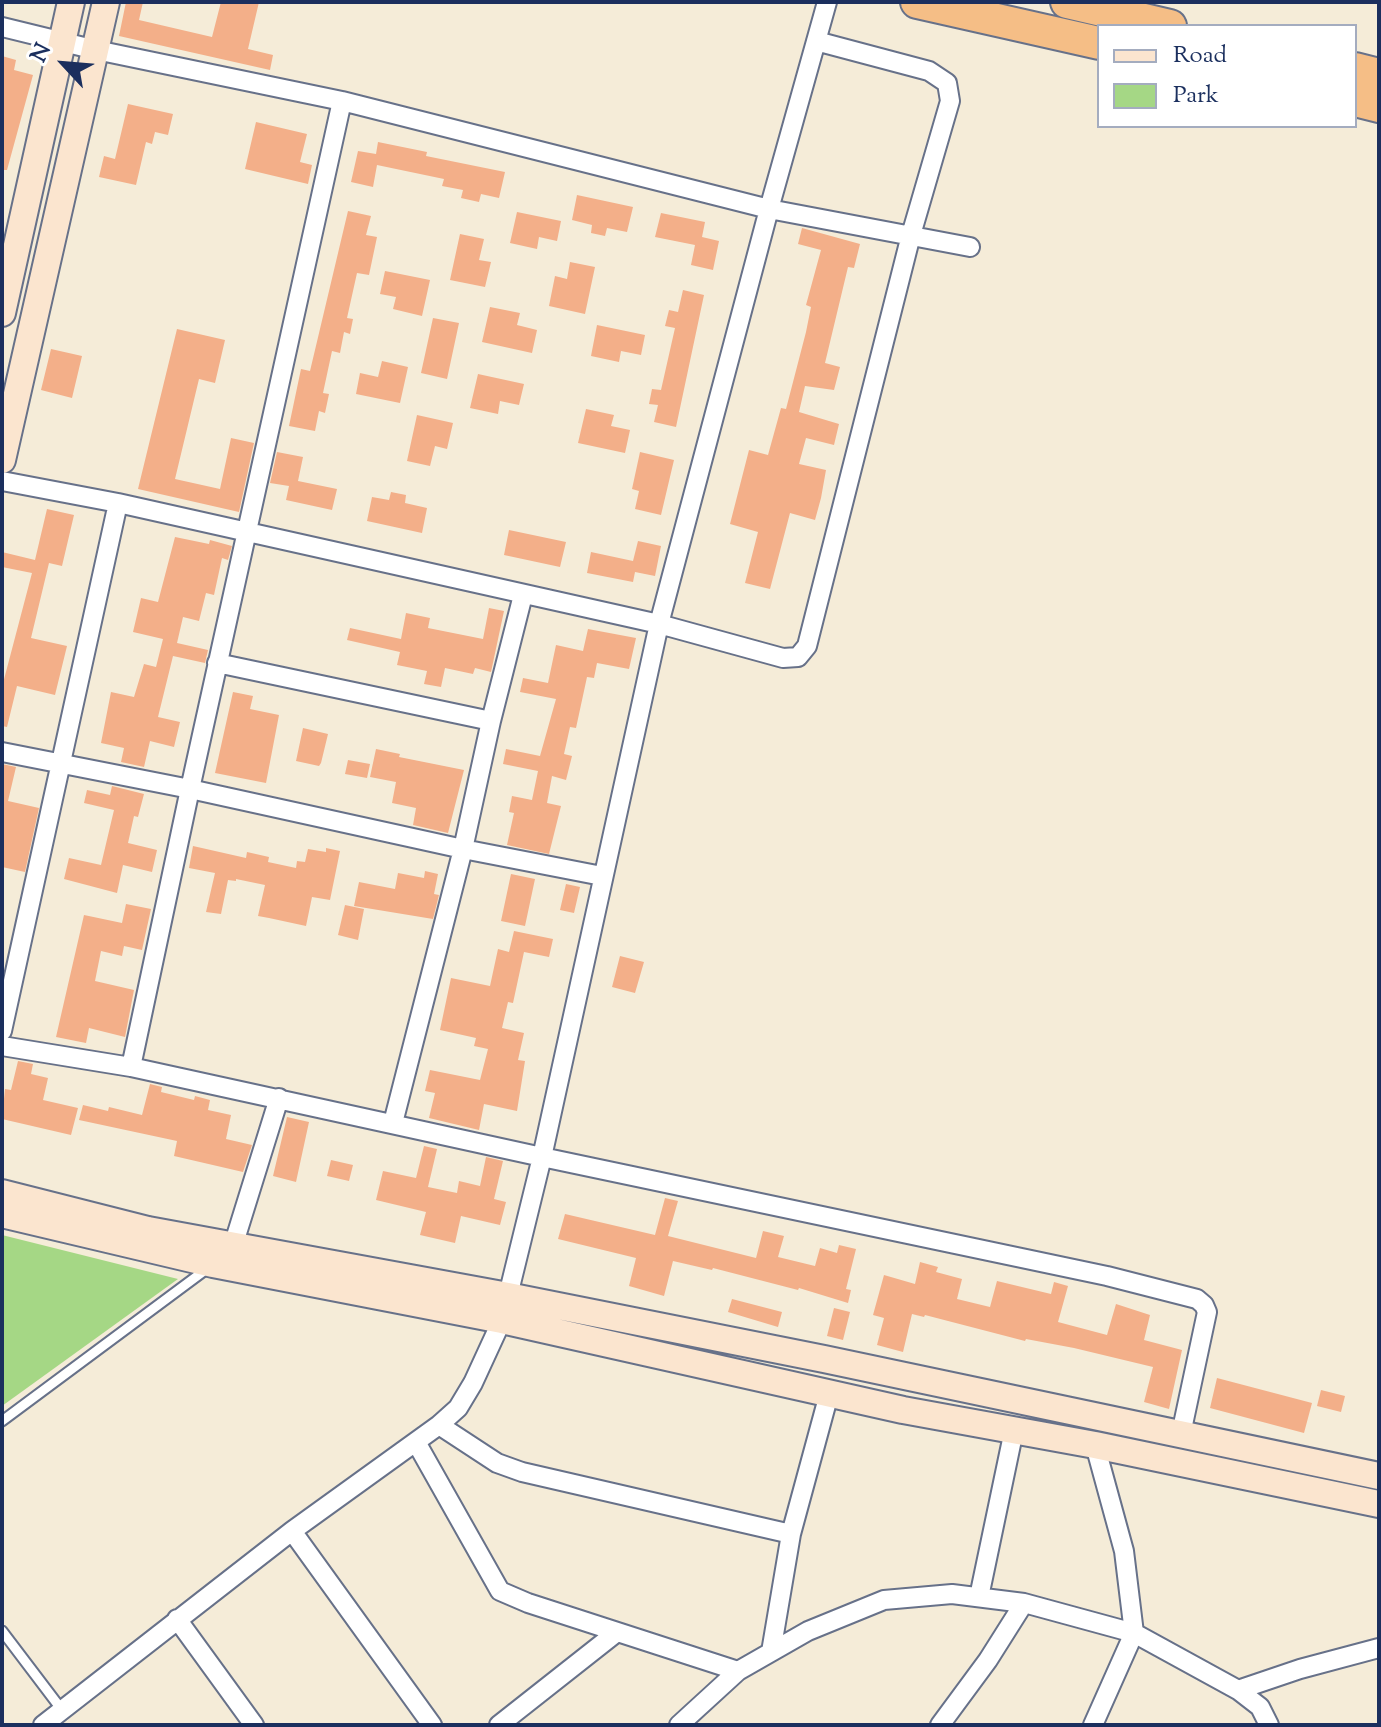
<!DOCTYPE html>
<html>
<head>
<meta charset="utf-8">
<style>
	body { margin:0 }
	#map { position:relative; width:1381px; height:1727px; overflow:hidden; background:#f5ecd8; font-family:"Sorts Mill Goudy",serif }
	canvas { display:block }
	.frame { position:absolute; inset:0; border:4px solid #1b2f5e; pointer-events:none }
	.legend { position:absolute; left:1097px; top:24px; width:260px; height:104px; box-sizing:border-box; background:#fff; border:2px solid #a4acbf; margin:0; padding:10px 14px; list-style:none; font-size:24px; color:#1b2f5e }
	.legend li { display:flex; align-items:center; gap:16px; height:40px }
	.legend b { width:40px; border:2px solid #a4acbf }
	.north { position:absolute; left:24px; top:24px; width:80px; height:80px; -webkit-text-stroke:6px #fff; paint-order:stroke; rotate:296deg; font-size:22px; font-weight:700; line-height:32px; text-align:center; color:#1b2f5e }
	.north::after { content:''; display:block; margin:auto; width:28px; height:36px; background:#1b2f5e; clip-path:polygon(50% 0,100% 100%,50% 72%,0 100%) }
</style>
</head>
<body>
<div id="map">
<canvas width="1381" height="1727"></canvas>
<div class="frame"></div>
<ul class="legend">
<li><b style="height:10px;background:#fbe5cf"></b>Road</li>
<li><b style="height:22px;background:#a5d785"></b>Park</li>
</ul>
<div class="north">N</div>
</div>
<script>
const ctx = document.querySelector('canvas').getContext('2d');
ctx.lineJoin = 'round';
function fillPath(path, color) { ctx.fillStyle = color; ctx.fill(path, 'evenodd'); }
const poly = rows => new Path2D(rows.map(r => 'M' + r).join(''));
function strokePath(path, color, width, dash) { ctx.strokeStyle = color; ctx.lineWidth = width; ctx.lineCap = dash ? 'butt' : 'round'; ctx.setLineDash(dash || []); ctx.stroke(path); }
const green = poly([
	[2,1235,178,1279,2,1406]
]);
const building = poly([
	[126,2,143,2,139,20,212,37,221,2,259,2,248,49,273,55,270,70,119,36],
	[2,56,16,60,14,70,33,75,7,170,2,170],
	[128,104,173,114,168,135,155,132,152,144,146,142,136,185,99,177,104,156,115,159],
	[256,122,307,134,300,162,312,165,308,184,245,169],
	[378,142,427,152,426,156,505,172,499,198,481,194,479,202,461,198,463,190,442,186,444,179,377,165,373,187,351,182,358,151,376,154],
	[577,195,633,207,627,232,607,228,605,236,591,233,592,225,572,220],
	[348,211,371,216,366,235,377,237,369,275,357,273,347,318,353,319,350,334,344,332,340,353,332,351,323,393,329,394,325,413,319,411,315,431,289,426,301,369,310,371],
	[517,212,561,221,557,241,539,237,537,249,510,243],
	[661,213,705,222,702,237,719,241,713,270,691,265,695,245,655,237],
	[802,228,860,244,854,268,848,267,825,363,840,367,834,390,805,386,799,412,839,424,834,445,806,438,799,464,826,470,821,498,815,520,790,513,770,589,745,583,758,532,730,524,749,450,768,455,781,408,786,409,806,332,811,307,806,305,821,250,798,244],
	[460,234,484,239,479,260,491,262,485,287,450,280],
	[570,262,595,267,585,314,549,306,555,276,567,279],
	[385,271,430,280,422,316,393,309,396,297,380,294],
	[683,290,704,295,676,427,654,422,658,405,649,404,652,389,661,390,675,328,665,326,669,310,678,312],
	[490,307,520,313,517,325,537,330,532,353,482,342],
	[433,318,459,323,447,379,421,373],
	[597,325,645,335,641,355,621,351,619,362,591,356],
	[177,329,225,340,215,383,199,379,175,479,220,489,231,438,254,443,239,512,138,489],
	[51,349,82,356,72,398,41,390],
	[382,361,408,367,400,403,356,394,360,373,378,377],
	[478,374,524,384,519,405,500,401,498,414,470,408],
	[586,409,614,415,611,426,630,430,625,453,578,443],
	[417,415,453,423,447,449,435,446,430,466,407,461],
	[277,452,303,457,298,481,337,489,332,510,286,500,289,486,270,483],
	[640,452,674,460,661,515,635,509,639,491,632,489],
	[391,492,406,495,405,503,427,508,422,533,367,521,372,497,389,500],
	[47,509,74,515,62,566,49,563,31,638,67,646,55,695,17,686,7,727,2,726,2,687,32,573,2,567,2,552,35,560],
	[509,530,566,542,560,567,504,555],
	[175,537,209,544,210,540,232,546,228,560,222,558,214,595,206,593,199,621,183,617,177,643,208,650,205,663,173,656,158,717,180,722,174,747,150,741,144,767,121,762,124,748,101,743,111,692,134,697,144,664,156,667,163,639,133,632,141,598,158,602],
	[638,541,661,546,655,576,635,572,633,582,587,573,591,552,633,561],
	[489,608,504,611,491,672,475,668,473,674,445,668,441,687,424,684,427,671,397,665,400,652,347,640,350,628,401,639,406,613,430,618,428,628,483,639],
	[588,629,636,638,629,669,597,663,594,678,587,677,576,728,570,727,564,754,572,756,566,780,552,776,547,803,561,806,549,854,507,845,514,813,509,812,512,796,532,800,538,771,503,764,506,749,540,756,556,699,520,692,523,678,548,683,556,645,583,651],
	[233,692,253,696,250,709,279,715,266,783,215,773],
	[303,728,328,734,321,763,319,766,296,761],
	[376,749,400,754,399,757,464,770,448,833,413,825,416,808,392,803,396,782,370,777],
	[348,760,370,764,367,778,345,774],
	[2,764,16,767,8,801,39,808,25,872,2,867],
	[112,786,144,794,138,817,134,816,128,843,157,850,152,872,123,865,117,893,64,879,69,858,101,865,114,810,84,803,87,790,110,795],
	[193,846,246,858,247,852,269,857,268,862,296,868,297,861,305,862,308,849,326,852,326,848,340,851,330,900,312,897,306,926,269,918,258,916,265,885,236,879,236,881,228,880,221,914,206,912,215,873,189,868],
	[425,871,438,874,434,894,439,895,433,919,354,906,359,882,395,889,398,873,424,878],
	[511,874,535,879,525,926,501,921],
	[566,884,580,887,574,913,560,910],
	[126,904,151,909,142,950,124,946,122,956,101,951,95,981,134,990,125,1037,89,1028,86,1043,56,1037,84,915,122,923],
	[345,905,364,909,358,940,338,935],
	[514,931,553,939,549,957,524,952,513,1003,508,1002,502,1028,524,1033,518,1060,525,1061,517,1111,484,1104,479,1130,429,1118,435,1093,425,1091,430,1070,480,1080,488,1049,474,1046,476,1038,440,1030,451,978,490,986,498,949,509,952],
	[620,956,644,962,635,993,612,987],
	[18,1061,33,1064,31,1074,48,1078,43,1100,78,1108,71,1135,2,1119,5,1089,11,1090],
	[150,1084,162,1087,161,1092,194,1100,195,1096,210,1100,208,1110,231,1115,226,1139,252,1145,243,1172,174,1156,177,1141,79,1120,83,1105,108,1111,109,1107,142,1115],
	[287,1117,309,1122,296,1182,273,1176],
	[424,1146,437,1149,428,1187,457,1193,459,1181,480,1186,486,1157,503,1161,494,1199,506,1202,500,1225,461,1216,455,1243,420,1235,426,1212,376,1200,383,1171,416,1178],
	[331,1160,353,1165,349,1181,327,1176],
	[665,1198,678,1201,668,1236,756,1258,763,1231,784,1236,778,1257,815,1266,820,1248,837,1253,839,1245,856,1249,846,1289,851,1290,848,1303,799,1288,798,1290,713,1268,712,1270,673,1261,664,1296,629,1286,636,1258,558,1239,565,1214,655,1235],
	[920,1262,938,1267,936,1272,962,1279,957,1299,990,1307,997,1281,1051,1294,1054,1282,1068,1286,1058,1322,1107,1335,1116,1304,1150,1315,1144,1340,1182,1350,1169,1409,1144,1402,1153,1367,1074,1348,1026,1339,1025,1341,925,1315,924,1317,912,1314,903,1352,877,1345,884,1318,873,1315,884,1275,915,1284],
	[732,1299,782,1312,778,1327,728,1312],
	[834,1308,850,1312,843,1340,827,1336],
	[1217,1378,1312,1403,1304,1433,1210,1408],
	[1321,1390,1345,1396,1341,1412,1317,1406]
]);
const service = poly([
	[2,1421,208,1268],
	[2,1631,62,1710]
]);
const minor = poly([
	[2,27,96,50,342,101,769,209,970,247],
	[2,481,118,503,659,624,783,658,798,657,807,646,911,235,950,101,947,83,929,71,816,41],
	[217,663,491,721],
	[2,752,190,789,463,849,602,876],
	[2,1031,118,503],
	[2,1046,131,1067,542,1157,1107,1276,1197,1299,1204,1305,1207,1312,1181,1434],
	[131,1067,190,789,342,101],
	[393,1123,463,849,491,721,523,595],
	[227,1252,233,1246,279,1098],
	[439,1425,497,1463,522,1472,791,1534],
	[416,1442,500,1591,528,1603,738,1671],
	[292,1531,432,1725],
	[979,1597,1014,1430],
	[177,1619,254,1725],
	[771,1652,791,1534,829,1394],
	[1238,1690,1300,1669,1379,1648],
	[43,1725,292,1531,439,1425,458,1408,473,1383,502,1320,542,1157,659,624,769,209,827,2],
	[499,1725,617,1632],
	[679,1725,738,1671,808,1631,884,1600,952,1594,1024,1603,1134,1633,1238,1690,1260,1707,1269,1725],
	[940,1725,988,1660,1024,1603],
	[1093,1725,1134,1633,1124,1551,1095,1445]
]);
const secondary = poly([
	[2,313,71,2],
	[2,460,106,2],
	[2,1193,148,1230,508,1296,824,1359,1379,1476],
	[2,1214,213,1264,502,1320,903,1410,1095,1445,1379,1504]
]);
const trunk = poly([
	[917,2,1099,43],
	[1067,2,1170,26],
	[1355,69,1379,75],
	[1355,100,1379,106]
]);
fillPath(green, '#a5d785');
fillPath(building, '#f3af89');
strokePath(service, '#677189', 13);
strokePath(minor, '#677189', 22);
strokePath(secondary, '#677189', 30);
strokePath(trunk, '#677189', 36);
strokePath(service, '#fff', 9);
strokePath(minor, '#fff', 18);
strokePath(secondary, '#fbe5cf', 26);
strokePath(trunk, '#f5be86', 32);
</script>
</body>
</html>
